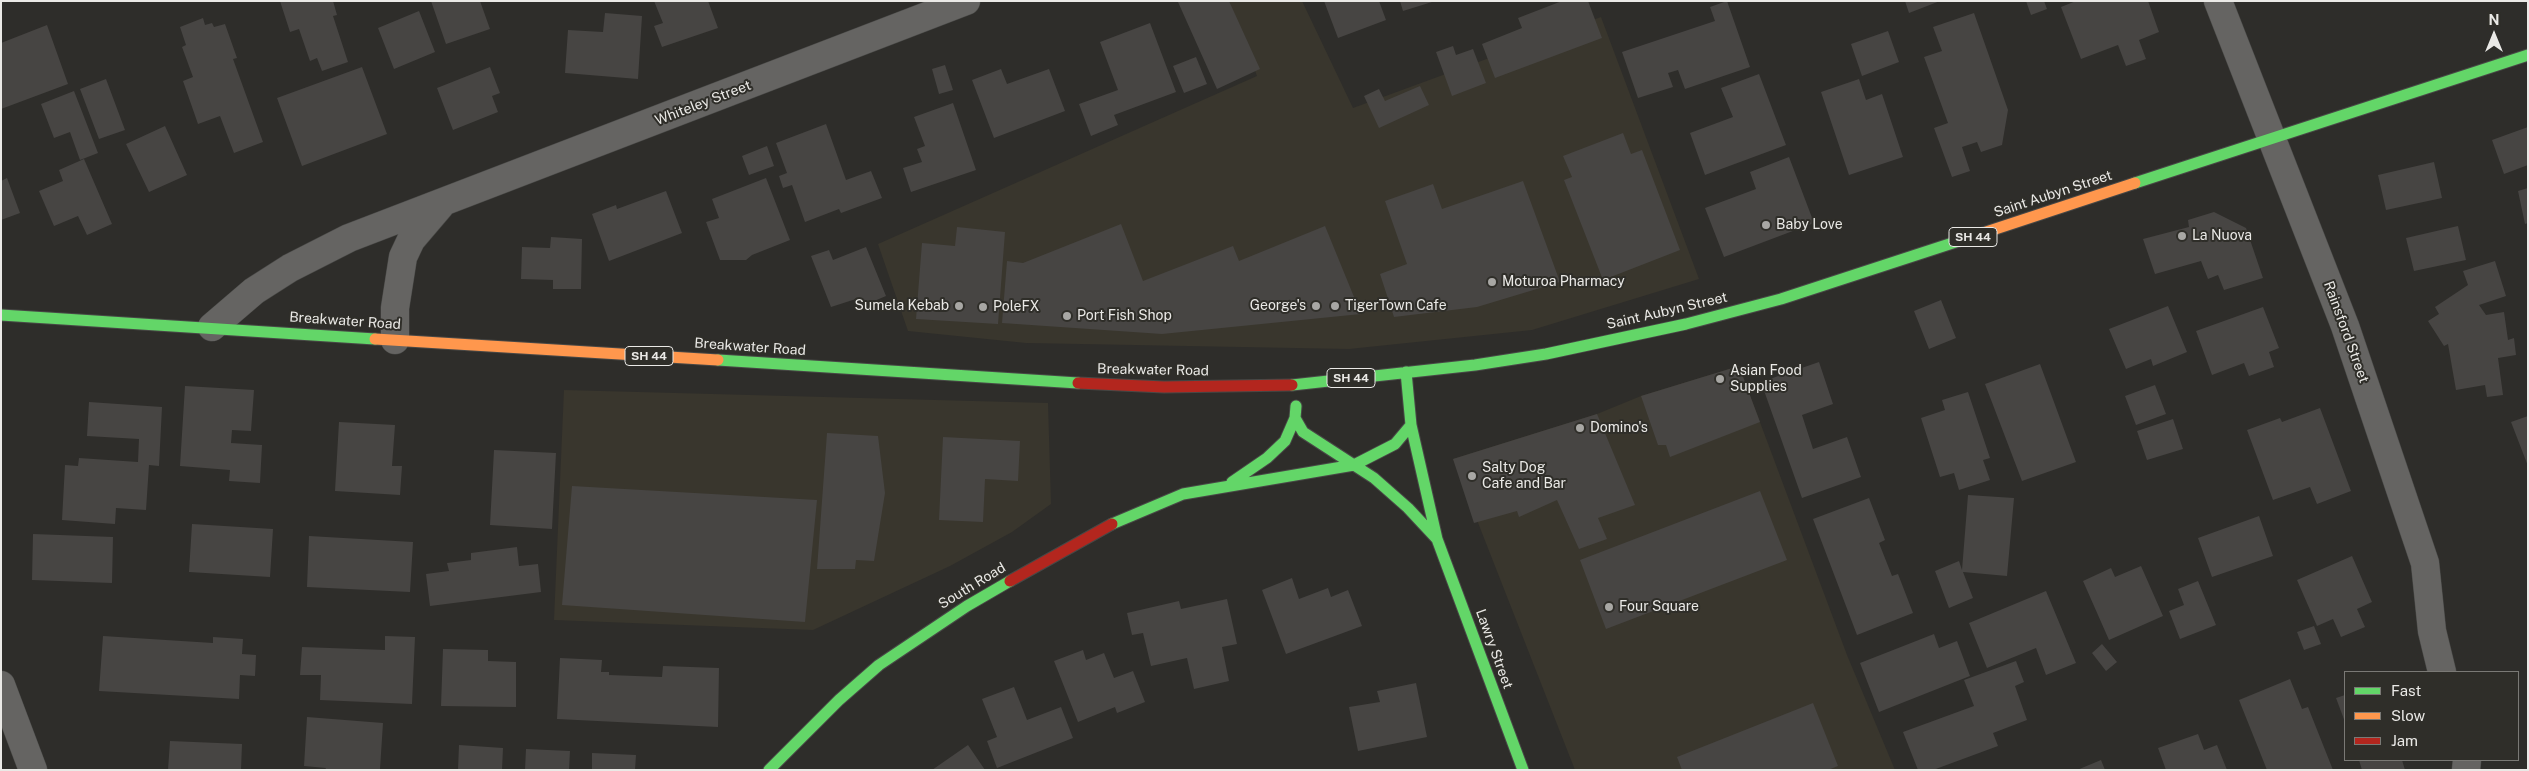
<!DOCTYPE html>
<html>
<head>
<meta charset="utf-8">
<style>
	body { margin:0 }
	#map { position:relative; width:2529px; height:771px; overflow:hidden; background:#2e2d2a; font-family:"Public Sans",sans-serif }
	canvas { display:block }
	.frame { position:absolute; inset:0; border:2px solid #eae9e6; pointer-events:none }
	.legend { position:absolute; left:2344px; top:671px; width:175px; height:90px; box-sizing:border-box; background:#2f2e29; border:1px solid #7a7975; margin:0; padding:6px 9px; list-style:none; font-size:15px; color:#eae9e6 }
	.legend li { display:flex; align-items:center; gap:10px; height:25px }
	.legend b { width:25px; border:1px solid #7a7975 }
	.north { position:absolute; left:2469px; top:10px; width:50px; height:50px; -webkit-text-stroke:4px #2f2e29; paint-order:stroke; rotate:0deg; font-size:14px; font-weight:700; line-height:20px; text-align:center; color:#eae9e6 }
	.north::after { content:''; display:block; margin:auto; width:18px; height:22px; background:#eae9e6; clip-path:polygon(50% 0,100% 100%,50% 72%,0 100%) }
</style>
</head>
<body>
<div id="map">
<canvas width="2529" height="771"></canvas>
<div class="frame"></div>
<ul class="legend">
<li><b style="height:6px;background:#63d668"></b>Fast</li>
<li><b style="height:6px;background:#ff974d"></b>Slow</li>
<li><b style="height:6px;background:#b3261e"></b>Jam</li>
</ul>
<div class="north">N</div>
</div>
<script>
const ctx = document.querySelector('canvas').getContext('2d');
ctx.lineJoin = 'round';
function fillPath(path, color) { ctx.fillStyle = color; ctx.fill(path, 'evenodd'); }
const poly = rows => new Path2D(rows.map(r => 'M' + r).join(''));
function strokePath(path, color, width, dash) { ctx.strokeStyle = color; ctx.lineWidth = width; ctx.lineCap = dash ? 'butt' : 'round'; ctx.setLineDash(dash || []); ctx.stroke(path); }
function label(font, color, halo, rows, align = 'center') {
  ctx.font = font + ' "Public Sans",sans-serif'; ctx.lineWidth = 4; ctx.setLineDash([]); ctx.textBaseline = 'middle'; ctx.strokeStyle = halo; ctx.fillStyle = color; for (const [text, x, y, turn = 0] of rows) {
    ctx.save(); ctx.translate(x, y); ctx.rotate((+turn || 0) * Math.PI / 180); ctx.textAlign = isNaN(turn) ? turn : align; if (halo) ctx.strokeText(text, 0, 0); ctx.fillText(text, 0, 0); ctx.restore();
  }
}
const built = poly([
	[1229,1,1302,1,1353,108,1601,17,1699,279,1532,330,1349,349,1026,343,908,331,878,244,1257,76],
	[1739,366,1847,655,1895,770,1575,770,1453,459,1597,414,1641,396],
	[564,390,1048,403,1051,504,1012,532,950,566,813,630,554,620]
]);
const building = poly([
	[280,1,333,1,337,15,333,16,348,62,322,71,317,58,310,61,299,29,290,32],
	[431,1,480,1,490,29,446,44],
	[654,1,708,1,718,28,662,47,654,26,663,23],
	[1229,1,1260,69,1217,89,1178,2],
	[1324,1,1379,1,1386,20,1338,38],
	[1400,1,1432,1,1432,2,1403,11],
	[1562,1,1588,1,1602,38,1495,78,1482,44,1522,28,1518,18],
	[1727,1,1750,67,1685,89,1678,70,1668,73,1673,87,1638,98,1622,52,1715,21,1710,7],
	[1905,1,1940,1,1909,13],
	[2026,1,2044,1,2047,9,2031,15],
	[2076,1,2148,1,2159,32,2139,40,2146,59,2126,66,2118,45,2081,59,2061,7],
	[419,11,435,52,394,69,378,28],
	[605,13,642,16,638,79,565,73,568,30,603,32],
	[1974,13,2008,110,2002,145,1981,152,1977,142,1962,147,1970,171,1952,177,1934,128,1948,123,1924,57,1942,51,1933,27],
	[203,18,205,25,212,23,214,27,225,24,237,58,233,59,263,142,234,153,220,116,198,124,183,81,193,77,182,47,186,45,180,27],
	[1150,23,1176,92,1114,115,1118,125,1091,136,1079,104,1118,90,1100,42],
	[47,25,68,84,1,109,1,43],
	[1888,31,1899,62,1862,76,1851,44],
	[1453,46,1456,55,1473,49,1486,83,1452,96,1436,52],
	[1196,57,1207,84,1184,93,1173,66],
	[945,65,953,90,939,94,932,69],
	[362,67,387,134,302,166,277,98],
	[490,67,500,93,492,96,498,112,453,130,437,88],
	[1001,69,1007,84,1049,69,1065,111,994,138,972,80],
	[1759,74,1786,145,1705,175,1690,133,1733,117,1721,88],
	[106,79,125,130,99,139,80,89],
	[1859,79,1866,100,1882,94,1903,157,1849,175,1821,92],
	[1420,86,1429,105,1379,128,1364,96,1379,89,1385,101],
	[74,91,98,153,80,160,70,132,54,138,41,104],
	[953,103,976,170,911,192,903,168,922,162,917,149,925,146,914,117],
	[826,124,846,180,871,171,882,198,841,213,839,209,805,222,792,185,783,188,779,176,787,173,776,143],
	[165,126,187,175,149,192,126,144],
	[2528,127,2528,165,2504,174,2492,140],
	[1623,133,1631,154,1642,150,1680,250,1603,280,1564,180,1572,177,1563,156],
	[767,146,774,166,749,175,742,156],
	[1789,157,1814,223,1724,257,1705,208,1756,189,1750,172],
	[84,159,112,224,87,235,78,216,54,226,39,191,63,181,59,170],
	[2434,162,2442,198,2386,210,2378,175],
	[7,178,20,213,1,220,1,181],
	[766,178,790,240,752,255,746,260,720,260,706,222,719,218,712,199],
	[1523,181,1560,282,1477,307,1394,317,1380,274,1407,264,1385,201,1433,184,1442,209],
	[2528,188,2528,223,2525,224,2518,191],
	[666,191,682,233,609,261,592,214,616,205,617,209],
	[2214,212,2246,228,2263,278,2224,290,2218,275,2208,279,2201,261,2155,274,2143,239,2189,227,2188,220],
	[1121,224,1143,281,1233,246,1239,261,1325,226,1361,314,1162,334,1002,323,1007,261,1023,263],
	[2458,226,2466,260,2414,271,2406,238],
	[957,227,1005,232,998,324,916,319,922,243,955,246],
	[551,237,582,239,581,289,553,289,553,280,521,279,522,247,550,248],
	[866,247,886,296,860,307,859,298,831,307,811,256,829,250,833,260],
	[2495,261,2506,296,2479,305,2486,315,2504,312,2508,340,2514,338,2516,355,2498,358,2503,395,2487,397,2485,385,2456,390,2448,344,2444,346,2428,321,2439,314,2435,307,2468,285,2463,271],
	[1941,300,1956,338,1929,349,1914,311],
	[2168,306,2187,352,2153,366,2151,359,2126,369,2109,329],
	[2263,307,2279,348,2269,352,2274,367,2249,376,2244,363,2212,375,2196,331],
	[1819,362,1833,404,1802,415,1813,449,1847,437,1861,477,1802,498,1761,382],
	[2040,364,2076,462,2022,481,1985,384],
	[1739,366,1760,422,1670,457,1666,445,1658,445,1641,396],
	[2155,385,2166,414,2136,425,2125,396],
	[185,386,254,390,251,431,232,430,231,443,262,445,260,483,229,481,230,470,180,466],
	[1968,392,1990,458,1983,460,1990,480,1959,490,1954,473,1940,477,1921,418,1945,410,1942,400],
	[89,402,162,407,159,466,149,465,146,510,116,508,115,524,62,520,65,465,78,466,79,458,138,462,139,439,87,436],
	[2320,408,2351,491,2317,504,2310,487,2273,500,2247,430,2280,418,2282,422],
	[1597,414,1635,505,1598,518,1607,539,1579,549,1557,500,1519,517,1517,511,1474,523,1453,459],
	[2528,416,2528,466,2511,422],
	[2173,419,2183,449,2147,460,2137,431],
	[339,422,395,425,392,466,402,466,400,495,335,491],
	[827,433,878,436,885,493,874,561,856,560,855,569,817,569],
	[943,437,1020,441,1018,481,985,479,983,522,939,520],
	[494,450,556,453,552,529,490,525],
	[572,486,817,500,805,622,562,605],
	[1760,491,1787,560,1606,629,1580,560],
	[1968,495,2014,498,2007,576,1963,572,1973,598,1949,608,1935,571,1959,561,1962,570],
	[1869,498,1885,540,1879,543,1892,576,1898,574,1913,613,1857,635,1813,519],
	[2259,516,2273,556,2212,577,2198,538],
	[192,524,273,529,270,577,189,572],
	[33,534,113,537,112,583,32,580],
	[309,536,413,542,410,592,307,587],
	[517,547,519,566,538,564,541,592,430,606,426,574,449,571,447,563,471,560,471,553],
	[2352,556,2372,602,2357,609,2365,627,2341,637,2333,619,2317,626,2297,580],
	[2141,566,2163,616,2109,640,2083,581,2111,568,2115,577],
	[1292,578,1299,599,1328,588,1331,597,1348,590,1362,626,1286,654,1262,590],
	[2198,581,2216,625,2180,639,2169,611,2184,605,2178,589],
	[2046,591,2076,663,2046,675,2036,648,1987,668,1969,623],
	[1227,599,1237,644,1222,647,1229,681,1194,689,1187,658,1151,666,1143,633,1132,635,1127,613,1179,601,1181,609],
	[2314,626,2321,644,2304,650,2297,632],
	[1934,634,1939,648,1957,641,1970,676,1879,712,1860,663],
	[103,636,213,643,213,637,243,639,242,654,256,655,255,676,240,675,239,699,99,691],
	[385,636,415,637,412,704,320,700,321,675,300,675,302,647,385,650],
	[2102,644,2117,662,2106,671,2092,653],
	[443,649,488,650,488,661,516,662,516,707,441,706],
	[1083,650,1086,660,1104,653,1114,678,1133,671,1145,702,1117,713,1115,707,1078,722,1054,661],
	[560,658,602,660,601,672,609,672,609,675,662,677,663,666,719,668,718,727,557,719],
	[2016,661,2024,682,2015,686,2027,720,1993,733,1998,746,1933,770,1918,770,1903,732,1974,706,1964,680],
	[2290,679,2302,709,2308,707,2333,770,2267,770,2239,700],
	[1416,683,1427,737,1358,751,1349,707,1380,702,1377,691],
	[1014,687,1027,720,1061,707,1073,738,997,768,987,741,997,737,982,699],
	[2345,695,2345,722,2336,698],
	[1813,703,1838,766,1828,770,1682,770,1677,757],
	[307,717,383,723,380,769,325,770,326,768,304,766],
	[2198,734,2204,750,2217,745,2227,770,2166,770,2158,748],
	[170,741,242,744,241,770,168,770],
	[459,745,503,748,502,770,458,770],
	[968,745,985,770,932,770],
	[526,749,570,751,569,770,525,770],
	[592,753,636,755,635,770,592,770],
	[2101,760,2105,770,2077,770],
	[2359,760,2402,760,2405,770,2362,770]
]);
const street = poly([
	[2218,1,2345,326,2425,563,2432,631,2442,672],
	[212,327,254,291,290,268,349,238,966,1],
	[395,340,395,308,403,257,411,240,440,206],
	[1,685,33,770],
	[2466,770,2467,760]
]);
const fast = poly([
	[2135,183,2528,55],
	[1,315,375,339],
	[718,360,1078,383],
	[1406,372,1411,425,1437,539,1523,770],
	[1292,385,1475,365,1546,354,1686,324,1781,299,1971,237],
	[1295,418,1303,432,1374,478,1408,508,1436,538],
	[1232,482,1267,458,1285,441,1295,418,1296,406],
	[1112,524,1183,494,1354,465,1395,444,1411,425],
	[769,770,839,700,879,665,967,606,1010,581]
]);
const slow = poly([
	[1971,237,2135,183],
	[375,339,718,360]
]);
const jam = poly([
	[1078,383,1164,387,1292,385],
	[1010,581,1112,524]
]);
const markers = [
	[1766,225,5,"#a8a7a4"],
	[2182,236,5,"#a8a7a4"],
	[1492,282,5,"#a8a7a4"],
	[959,306,5,"#a8a7a4"],
	[1316,306,5,"#a8a7a4"],
	[1335,306,5,"#a8a7a4"],
	[983,307,5,"#a8a7a4"],
	[1067,316,5,"#a8a7a4"],
	[1720,379,5,"#a8a7a4"],
	[1580,428,5,"#a8a7a4"],
	[1472,476,5,"#a8a7a4"],
	[1609,607,5,"#a8a7a4"]
];
const shields = [
	[1973,237,48],
	[649,356,48],
	[1351,378,48]
];
const shieldNames = [
	["SH 44",1973,237],
	["SH 44",649,356],
	["SH 44",1351,378]
];
const streetNames = [
	["Whiteley Street",703,103,-21],
	["Saint Aubyn Street",2053,194,-18],
	["Saint Aubyn Street",1667,311,-13],
	["Breakwater Road",345,321,4],
	["Rainsford Street",2346,332,70],
	["Breakwater Road",750,347,4],
	["Breakwater Road",1153,370,1],
	["South Road",972,586,-31],
	["Lawry Street",1494,649,70]
];
const poiNames = [
	["Baby Love",1776,225],
	["La Nuova",2192,236],
	["Moturoa Pharmacy",1502,282],
	["Sumela Kebab",949,306,"right"],
	["George's",1306,306,"right"],
	["TigerTown Cafe",1345,306],
	["PoleFX",993,307],
	["Port Fish Shop",1077,316],
	["Asian Food",1730,371],
	["Supplies",1730,387],
	["Domino's",1590,428],
	["Salty Dog",1482,468],
	["Cafe and Bar",1482,484],
	["Four Square",1619,607]
];
fillPath(built, '#39362d');
fillPath(building, '#474543');
strokePath(street, '#484846', 29);
strokePath(fast, '#484846', 13);
strokePath(slow, '#484846', 13);
strokePath(jam, '#484846', 13);
strokePath(street, '#656462', 28);
strokePath(fast, '#63d668', 11);
strokePath(slow, '#ff974d', 11);
strokePath(jam, '#b3261e', 11);
for (const [x, y, r, color] of markers) { const dot = new Path2D(); dot.arc(x, y, r, 0, 2 * Math.PI); ctx.fillStyle = color; ctx.fill(dot); strokePath(dot, '#2f2e29', 2); }
for (const [x, y, w] of shields) { const box = new Path2D(); box.roundRect(x - w / 2, y - 9.5, w, 19, 4); ctx.fillStyle = '#2f2e29'; ctx.fill(box); strokePath(box, '#eae9e6', 1); }
label('bold 12px', '#eae9e6', null, shieldNames);
label('14px', '#eae9e6', '#2f2e29', streetNames);
label('14px', '#eae9e6', '#2f2e29', poiNames, 'left');
</script>
</body>
</html>
